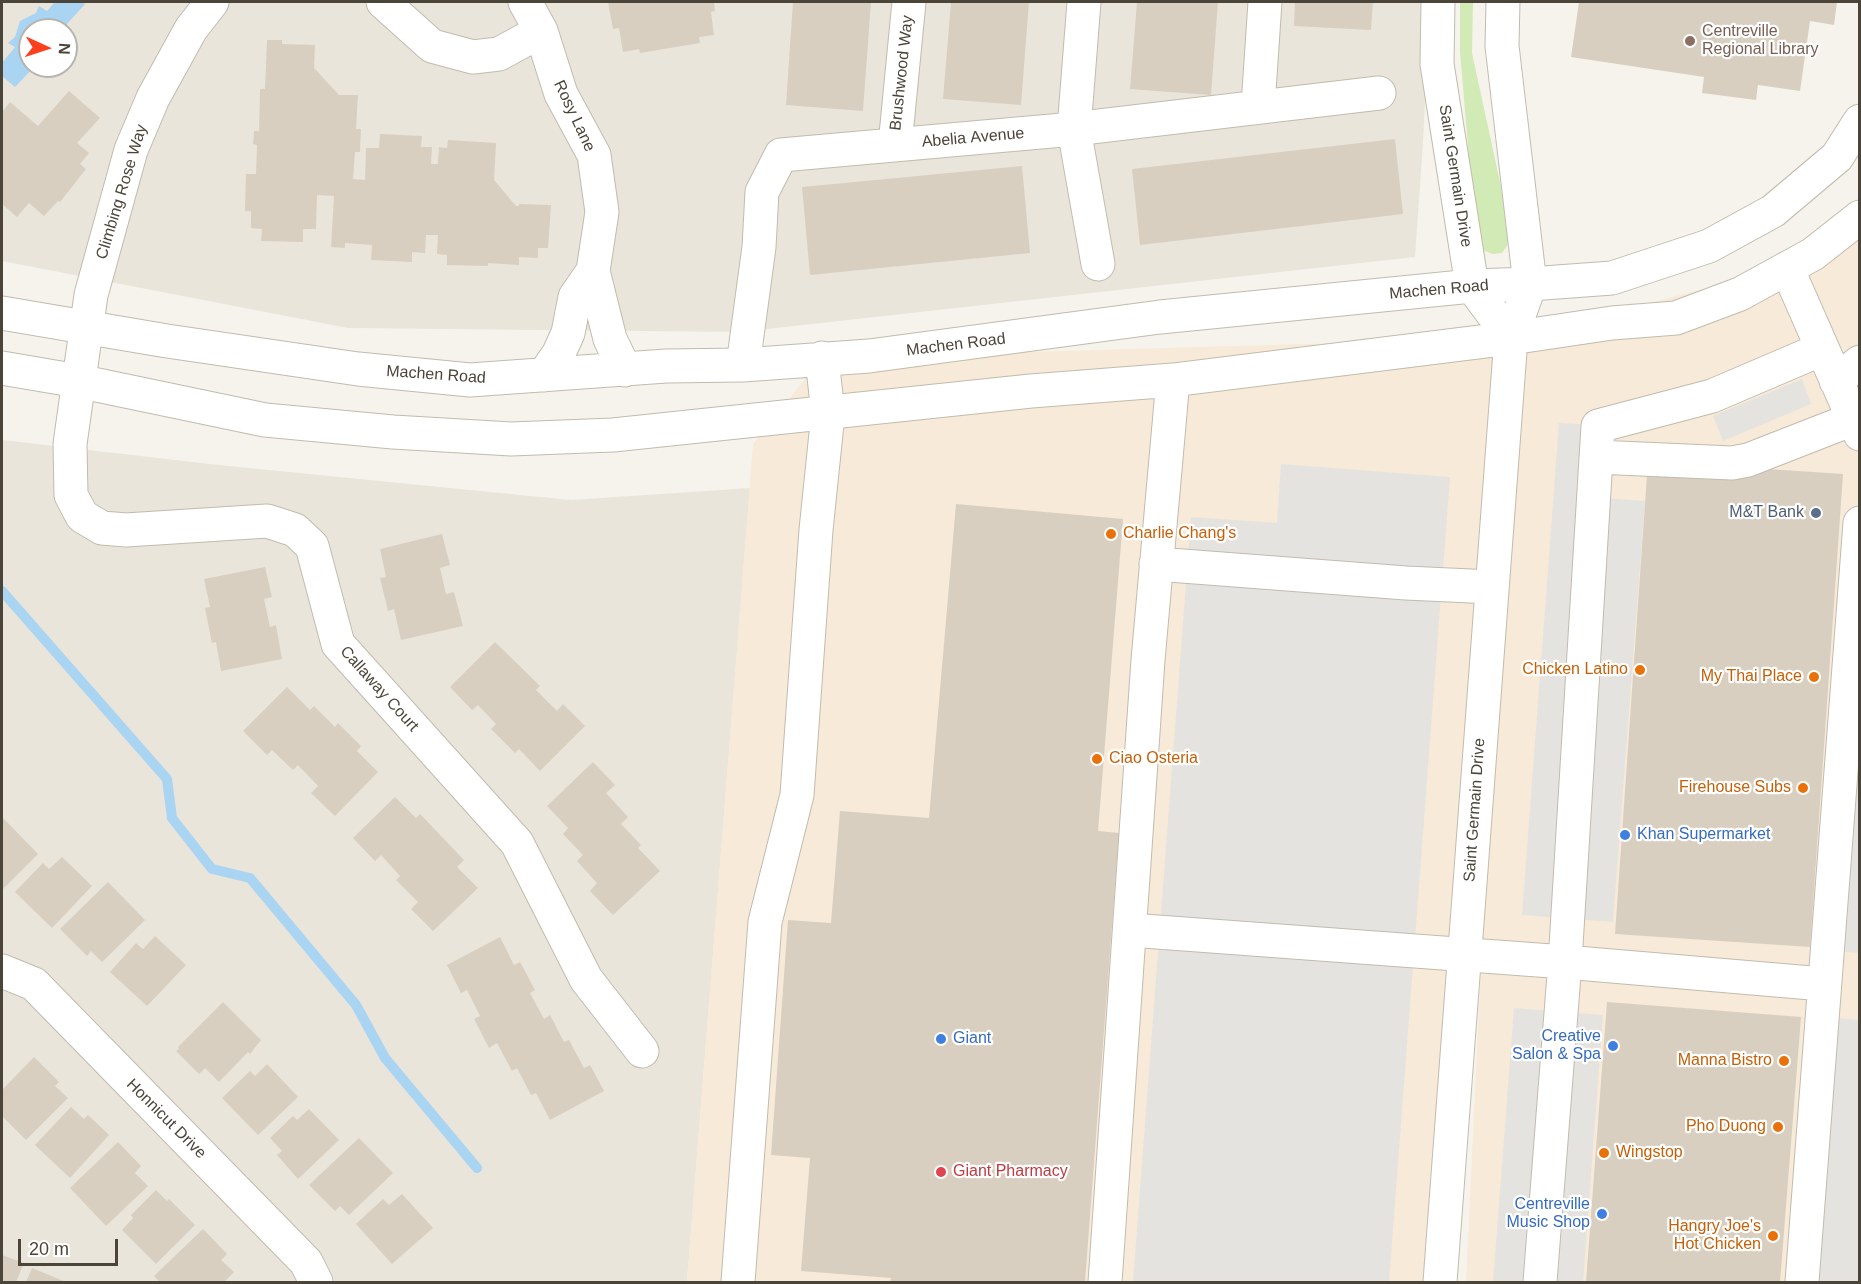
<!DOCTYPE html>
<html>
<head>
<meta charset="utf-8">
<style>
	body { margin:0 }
	#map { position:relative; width:1861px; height:1284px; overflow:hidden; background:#f6f3ec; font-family:Arial,sans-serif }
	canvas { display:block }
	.frame { position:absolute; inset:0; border:3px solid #4b4439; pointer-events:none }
	.north { position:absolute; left:18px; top:18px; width:60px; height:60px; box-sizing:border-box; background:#fff; border:2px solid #b7b4b0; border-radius:50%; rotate:93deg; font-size:16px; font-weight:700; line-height:24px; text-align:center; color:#4b4439 }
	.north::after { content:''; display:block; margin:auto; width:21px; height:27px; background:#fc3f1d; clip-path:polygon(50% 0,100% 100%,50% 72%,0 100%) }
	.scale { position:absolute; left:18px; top:1239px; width:100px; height:27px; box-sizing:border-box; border:3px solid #4b4439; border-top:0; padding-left:8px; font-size:18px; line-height:21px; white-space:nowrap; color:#4b4439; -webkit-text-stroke:4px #fff; paint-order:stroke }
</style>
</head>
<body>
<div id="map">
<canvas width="1861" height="1284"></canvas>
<div class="frame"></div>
<div class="north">N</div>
<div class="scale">20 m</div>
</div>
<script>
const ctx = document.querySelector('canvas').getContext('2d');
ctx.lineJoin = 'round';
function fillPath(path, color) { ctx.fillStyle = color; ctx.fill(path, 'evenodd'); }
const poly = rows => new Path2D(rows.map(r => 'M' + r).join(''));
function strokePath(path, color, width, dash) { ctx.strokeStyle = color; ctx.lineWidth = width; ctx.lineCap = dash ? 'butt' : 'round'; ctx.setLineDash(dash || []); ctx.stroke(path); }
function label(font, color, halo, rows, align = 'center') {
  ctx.font = font + ' Arial,sans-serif'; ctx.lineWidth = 4.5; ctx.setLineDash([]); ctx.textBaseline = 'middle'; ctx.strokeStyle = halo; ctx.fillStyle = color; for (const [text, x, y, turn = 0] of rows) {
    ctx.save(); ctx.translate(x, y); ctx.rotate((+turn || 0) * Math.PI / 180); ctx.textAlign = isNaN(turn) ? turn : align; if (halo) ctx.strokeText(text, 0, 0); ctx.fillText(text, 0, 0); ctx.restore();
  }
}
const residential = poly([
	[2,2,1430,2,1423,143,1415,257,740,332,348,328,2,261],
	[30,30,66,30,66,66,30,66],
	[2,440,219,465,571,500,750,488,687,1282,2,1282]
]);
const commercial = poly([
	[1859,201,1859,1282,1466,1282,1509,370,1440,1282,687,1282,753,444,822,358,1511,338,1787,268]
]);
const green = poly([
	[1460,2,1473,2,1472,53,1508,219,1509,234,1507,246,1502,253,1493,254,1479,249,1476,241,1460,52]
]);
const parking = poly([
	[1802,379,1811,404,1723,441,1713,416],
	[1559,423,1594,425,1589,497,1645,501,1613,922,1522,915],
	[1281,464,1450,477,1389,1282,1133,1282,1191,517,1277,523],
	[1859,748,1859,953,1844,952],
	[1514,1008,1603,1015,1583,1282,1493,1282],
	[1836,1018,1859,1020,1859,1282,1817,1282]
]);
const water = poly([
	[55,2,82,2,85,4,66,25,70,33,66,36,66,30,30,30,30,66,35,66,15,87,2,76,2,63,15,47,8,43,15,37,20,21,36,13,39,6,47,11]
]);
const stream = poly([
	[2,591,167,779,172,818,212,869,250,878,356,1005,385,1058,477,1168]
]);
const building = poly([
	[608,2,714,2,715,11,711,12,714,35,699,37,700,43,640,53,639,49,623,52,619,28,613,29],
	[793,2,871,2,863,111,786,105],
	[951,2,1029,2,1021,105,943,99],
	[1137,2,1218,2,1211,95,1130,89],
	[1295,2,1373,2,1371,30,1294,26],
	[1579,2,1837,2,1834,25,1810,21,1800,91,1758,85,1756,100,1702,93,1704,77,1571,57],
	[267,40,282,40,282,44,315,45,314,68,339,95,358,95,356,129,361,129,360,152,355,152,353,179,365,180,366,148,379,148,380,134,422,136,421,147,432,147,431,164,438,164,439,147,447,148,448,140,496,143,494,180,516,206,519,206,519,204,551,205,548,248,538,248,538,258,519,257,519,265,488,263,488,266,447,265,447,255,437,254,438,235,426,235,425,253,412,252,412,262,371,260,372,245,345,243,345,248,331,247,334,196,317,195,316,229,303,229,303,242,261,241,262,229,251,228,251,211,245,211,246,174,256,174,257,145,253,144,254,131,259,131,260,89,265,89],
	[69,91,100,118,77,143,89,153,80,164,86,169,60,202,58,201,44,216,29,203,17,217,2,204,2,112,10,102,38,126],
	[1395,139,1403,214,1140,245,1132,169],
	[1022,166,1030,253,810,275,802,187],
	[1648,461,1843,474,1810,947,1615,934],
	[956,504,1123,519,1098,831,1119,833,1085,1282,890,1282,891,1278,801,1271,810,1158,771,1155,788,920,831,923,840,811,929,818],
	[442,534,450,565,440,568,446,594,454,592,463,626,401,640,394,609,388,611,380,578,386,577,380,549],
	[265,567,272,597,264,599,270,627,276,625,282,659,221,671,216,642,212,643,205,608,210,607,204,579],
	[495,642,540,686,536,690,557,711,563,704,585,726,540,771,519,749,515,753,491,729,496,724,478,705,472,710,450,687],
	[287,687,310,710,314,706,335,727,338,723,361,746,357,751,378,772,335,816,311,793,318,786,298,765,293,770,272,750,267,755,243,731],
	[593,762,615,785,606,793,628,817,621,824,641,845,638,848,660,871,613,915,590,891,597,883,577,861,583,855,563,834,568,828,547,806],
	[395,797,416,818,420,814,464,860,457,867,478,888,433,931,411,909,418,902,396,880,400,876,381,855,375,861,353,838],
	[2,817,38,854,2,890],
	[62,857,92,886,52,928,15,892,43,863,49,869],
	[108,882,145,920,102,962,91,951,87,956,60,929],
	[155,936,186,965,147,1006,110,972,136,943,143,949],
	[500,937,514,965,520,962,535,990,530,993,544,1019,550,1015,564,1042,569,1040,584,1068,590,1065,604,1091,550,1120,536,1093,531,1095,517,1068,512,1071,497,1043,489,1048,474,1019,480,1016,467,990,461,993,447,965],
	[223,1002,261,1040,250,1054,248,1052,219,1082,205,1068,199,1074,176,1051,179,1049,178,1047],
	[1607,1002,1801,1017,1780,1282,1586,1282],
	[34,1057,59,1082,55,1086,68,1098,26,1140,2,1116,2,1090],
	[267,1064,298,1097,258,1135,222,1098,250,1071,255,1076],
	[71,1107,84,1119,88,1115,109,1135,70,1178,35,1145],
	[309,1109,339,1140,298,1179,277,1155,282,1151,270,1138,293,1116,297,1120],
	[359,1138,393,1173,349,1215,340,1206,335,1211,309,1185],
	[118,1142,141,1166,135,1173,148,1186,106,1226,70,1188],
	[156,1190,167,1201,169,1199,195,1225,156,1264,122,1230,133,1218,131,1215],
	[402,1194,433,1228,392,1264,356,1224,383,1199,389,1205],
	[203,1229,227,1254,221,1260,234,1272,224,1282,160,1282,154,1276],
	[2,1255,24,1263,16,1282,2,1282],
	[32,1268,66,1282,26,1282]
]);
const minor = poly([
	[212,2,191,29,153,98,131,150,91,295,70,444,71,495,82,516,102,528,126,530,267,521,295,530,312,546,338,644,517,843,586,979,642,1051],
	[383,2,432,46,473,57,499,54,541,31],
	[525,2,541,31,561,94,594,155,602,212,593,271,610,339,625,370],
	[1084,2,1074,129,1098,264],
	[1438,2,1437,64,1472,286,1511,338],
	[1258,106,1265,2],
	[895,145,909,2],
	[1787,268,1860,434],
	[2,313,167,341,358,369,470,380,666,366,743,365,869,356,1160,317,1472,286,1530,284,1612,278,1709,246,1773,211,1837,157,1860,121],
	[743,365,759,247,762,192,781,155,1074,129,1379,93],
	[2,368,78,381,265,420,393,432,511,439,613,435,1031,391,1173,380,1511,338,1612,323,1676,318,1740,294,1813,254,1860,217],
	[544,375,559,353,568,333,575,297,593,271],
	[1836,381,1860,362],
	[1596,457,1732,463,1748,460,1853,419],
	[1156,564,1406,583,1492,587],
	[1130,930,1565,962,1823,984],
	[2,971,34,984,306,1262,316,1282],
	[738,1282,765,922,797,795,816,530,828,414,822,358],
	[1105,1282,1148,660,1173,380],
	[1440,1282,1511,338,1530,284,1502,46,1503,2],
	[1540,1282,1565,962,1598,426,1712,396,1822,349],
	[1802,1282,1860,523]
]);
const markers = [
	[1690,41,6,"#8d6e63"],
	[1816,513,6,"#5c6f8a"],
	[1111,534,6,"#e8710a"],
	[1640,670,6,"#e8710a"],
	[1814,677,6,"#e8710a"],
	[1097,759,6,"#e8710a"],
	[1803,788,6,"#e8710a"],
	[1625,835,6,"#3f7fe0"],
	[941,1039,6,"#3f7fe0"],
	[1613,1046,6,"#3f7fe0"],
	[1784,1061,6,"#e8710a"],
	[1778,1127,6,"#e8710a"],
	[1604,1153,6,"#e8710a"],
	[941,1172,6,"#e0444e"],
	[1602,1214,6,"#3f7fe0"],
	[1773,1236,6,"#e8710a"]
];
const educationNames = [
	["Centreville",1702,32],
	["Regional Library",1702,50]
];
const streetNames = [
	["Brushwood Way",902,73,-84],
	["Rosy Lane",574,116,65],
	["Abelia Avenue",973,138,-5],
	["Saint Germain Drive",1455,176,81],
	["Climbing Rose Way",122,192,-73],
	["Machen Road",1439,290,-5],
	["Machen Road",956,345,-7],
	["Machen Road",436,375,4],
	["Callaway Court",379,689,48],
	["Saint Germain Drive",1475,810,-86],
	["Honnicut Drive",166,1119,45]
];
const serviceNames = [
	["M&T Bank",1804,513]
];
const foodNames = [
	["Charlie Chang's",1123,534,"left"],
	["Chicken Latino",1628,670],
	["My Thai Place",1802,677],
	["Ciao Osteria",1109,759,"left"],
	["Firehouse Subs",1791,788],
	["Manna Bistro",1772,1061],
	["Pho Duong",1766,1127],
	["Wingstop",1616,1153,"left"],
	["Hangry Joe's",1761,1227],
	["Hot Chicken",1761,1245]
];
const shopNames = [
	["Khan Supermarket",1637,835],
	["Creative",1601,1037,"right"],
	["Salon & Spa",1601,1055,"right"],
	["Giant",953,1039],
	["Centreville",1590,1205,"right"],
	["Music Shop",1590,1223,"right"]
];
const healthNames = [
	["Giant Pharmacy",953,1172]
];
fillPath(residential, '#eae5da');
fillPath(commercial, '#f7ead8');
fillPath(green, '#d2eab5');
fillPath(parking, '#e5e3e0');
fillPath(water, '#a9d4f2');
strokePath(stream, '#a9d4f2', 10);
fillPath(building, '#d8cfc1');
strokePath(minor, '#c2bbae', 35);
strokePath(minor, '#fff', 33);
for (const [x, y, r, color] of markers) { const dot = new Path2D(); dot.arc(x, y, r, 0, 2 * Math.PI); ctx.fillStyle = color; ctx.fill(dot); strokePath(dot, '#fff', 2); }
label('16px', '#785e54', '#fff', educationNames, 'left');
label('16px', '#4b4439', '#fff', streetNames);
label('16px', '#4e5e75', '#fff', serviceNames, 'right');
label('16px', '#c56008', '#fff', foodNames, 'right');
label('16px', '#366cbe', '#fff', shopNames, 'left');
label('16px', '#be3a42', '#fff', healthNames, 'left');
</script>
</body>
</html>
